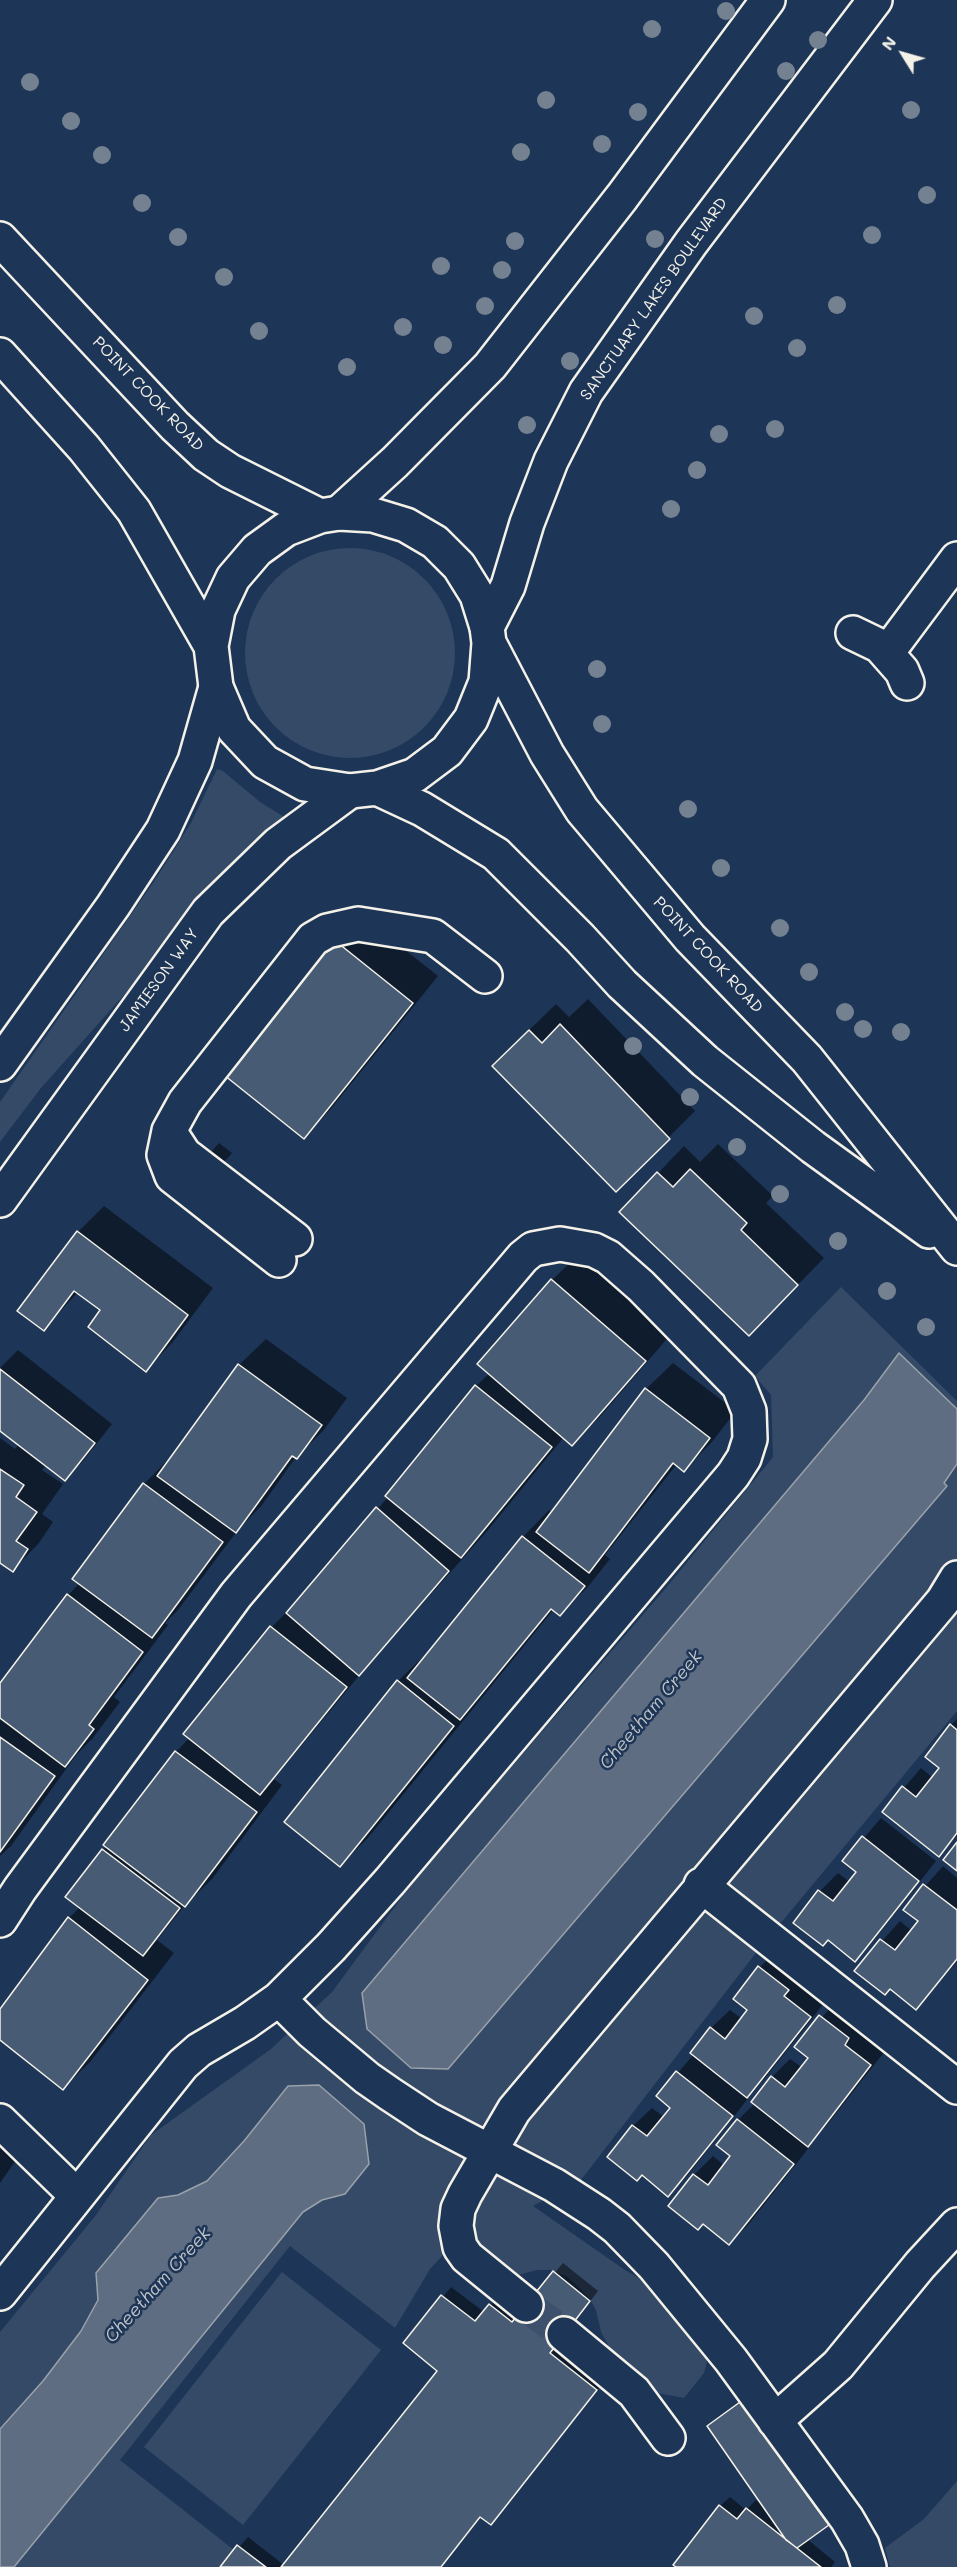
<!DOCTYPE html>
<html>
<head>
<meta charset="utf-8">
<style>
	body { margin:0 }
	#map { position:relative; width:957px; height:2567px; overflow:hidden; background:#1d3557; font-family:Mali,sans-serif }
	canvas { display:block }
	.north { position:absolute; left:873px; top:24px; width:60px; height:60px; -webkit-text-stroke:4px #1d3557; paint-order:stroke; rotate:307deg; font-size:16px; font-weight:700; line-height:24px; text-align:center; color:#f4f1e8 }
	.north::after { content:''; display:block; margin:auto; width:21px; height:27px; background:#f4f1e8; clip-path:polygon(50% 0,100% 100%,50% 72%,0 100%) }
</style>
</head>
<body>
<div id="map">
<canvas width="957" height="2567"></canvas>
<div class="north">N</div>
</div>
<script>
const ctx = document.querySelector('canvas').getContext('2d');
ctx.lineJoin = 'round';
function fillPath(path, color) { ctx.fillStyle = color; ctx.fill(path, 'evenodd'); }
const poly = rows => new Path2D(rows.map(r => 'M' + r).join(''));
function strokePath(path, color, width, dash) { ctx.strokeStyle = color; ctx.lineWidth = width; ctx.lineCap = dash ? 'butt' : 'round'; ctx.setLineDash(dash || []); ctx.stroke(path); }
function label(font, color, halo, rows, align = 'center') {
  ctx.font = font + ' Mali,sans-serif'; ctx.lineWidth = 5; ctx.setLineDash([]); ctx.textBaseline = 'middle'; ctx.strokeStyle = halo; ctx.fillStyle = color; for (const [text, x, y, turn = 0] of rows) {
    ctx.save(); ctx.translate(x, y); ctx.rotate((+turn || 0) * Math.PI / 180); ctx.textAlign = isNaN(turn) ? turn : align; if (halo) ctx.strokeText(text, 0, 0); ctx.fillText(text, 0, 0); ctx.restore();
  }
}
const green = poly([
	'245 653a105 105 0 1 1 210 0a105 105 0 1 1-210 0Z',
	[217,769,223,771,260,802,289,820,203,895,140,977,41,1088,0,1142,0,1102,155,880,191,823],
	[841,1287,957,1401,957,1711,755,1954,581,2180,533,2206,625,2270,644,2281,704,2354,707,2361,704,2373,684,2398,652,2392,616,2360,601,2332,596,2310,589,2298,568,2277,550,2270,537,2270,518,2275,495,2266,472,2239,443,2255,430,2269,395,2328,290,2246,120,2460,234,2550,220,2567,0,2567,0,2332,96,2215,151,2135,271,2049,332,1992,419,1874,666,1588,773,1457,771,1395,755,1376],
	[282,2272,381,2350,243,2525,144,2447],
	[957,2481,957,2567,890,2567,885,2548,924,2519]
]);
const water = poly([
	[899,1353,957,1409,957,1464,944,1483,947,1486,448,2069,411,2068,367,2029,362,1993,864,1400,899,1353],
	[319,2085,364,2124,369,2164,345,2194,322,2200,303,2212,14,2567,0,2567,0,2429,43,2381,81,2331,98,2300,96,2273,158,2198,178,2195,207,2181,244,2141,288,2086,319,2085]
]);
const shadow = poly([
	[360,914,438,976,330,1110,304,1137,238,1061],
	[588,999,695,1111,616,1190,520,1039,556,1004,569,1017],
	[219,1143,232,1153,215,1172,202,1162],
	[718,1144,773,1196,766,1203,824,1258,776,1307,621,1212,684,1146,700,1162],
	[104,1206,213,1288,172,1343,146,1370,102,1310,78,1292,44,1329,78,1232],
	[579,1254,671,1334,599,1418,572,1444,564,1437,488,1530,367,1666,274,1779,282,1785,212,1879,185,1905,157,1940,174,1953,90,2062,63,2088,0,2038,0,2011,69,1918,81,1906,103,1850,107,1846,105,1845,176,1752,190,1737,185,1734,272,1627,298,1600,389,1496,476,1386,490,1373,479,1364,552,1280],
	[266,1339,347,1398,323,1431,296,1457,262,1505,237,1531,178,1610,165,1623,168,1625,114,1697,120,1702,92,1739,76,1755,11,1846,0,1856,0,1685,68,1595,80,1583,74,1579,144,1484,171,1457,239,1365],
	[18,1350,112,1424,83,1461,65,1479,46,1465,42,1470,63,1484,42,1514,53,1522,39,1543,13,1570,0,1561,0,1438,15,1449,19,1444,0,1429,0,1368],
	[673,1363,736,1411,711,1443,684,1470,677,1464,605,1555,610,1559,587,1588,560,1614,554,1609,367,1839,340,1865,398,1681,425,1655,427,1656,523,1537,549,1510,552,1513,646,1389],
	[957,1719,957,1836,939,1855,884,1811,921,1768,933,1778,941,1768,951,1725],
	[881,1818,936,1861,873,1941,854,1960,828,1939,795,1922,820,1891,838,1873,850,1882,858,1872,844,1861],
	[943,1866,957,1878,957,1962,916,2008,890,1988,856,1970,900,1921,912,1931,920,1921,905,1909],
	[778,1949,828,1998,765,2078,748,2095,750,2096,687,2176,668,2195,633,2126,652,2108,664,2117,672,2107,658,2096,694,2054,711,2028,730,2010,742,2019,750,2009,760,1967],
	[839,1998,889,2046,826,2126,809,2143,811,2145,748,2225,729,2243,704,2223,670,2206,694,2175,713,2156,725,2166,733,2156,738,2120,755,2103,772,2077,790,2059,803,2068,811,2058,796,2047],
	[0,2144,18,2157,0,2183],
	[563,2263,598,2291,558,2343,605,2380,491,2523,482,2516,441,2567,222,2567,248,2537,284,2565,439,2370,405,2343,451,2287,484,2312,499,2296,521,2313],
	[750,2394,837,2515,807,2539,835,2562,831,2567,679,2567,720,2506,730,2497,746,2510,756,2500,763,2506,709,2426]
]);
const building = poly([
	[333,939,413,1003,304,1139,224,1075,333,939],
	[560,1024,670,1139,616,1192,492,1066,529,1030,542,1043,560,1024],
	[690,1169,747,1223,741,1230,798,1285,749,1336,619,1212,657,1172,673,1187,690,1169],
	[77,1231,188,1315,146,1372,88,1327,100,1310,74,1291,44,1331,17,1311,77,1231],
	[551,1279,646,1361,572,1446,477,1364,551,1279],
	[238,1364,322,1425,297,1459,292,1456,236,1533,157,1476,238,1364],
	[0,1369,95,1443,65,1481,0,1431,0,1369],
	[475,1385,552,1447,461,1558,385,1496,475,1385],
	[645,1388,710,1438,684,1472,673,1463,589,1573,536,1532,645,1388],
	[0,1469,24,1485,16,1497,37,1512,16,1541,28,1549,13,1572,0,1563,0,1469],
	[143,1483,223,1542,152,1638,72,1579,143,1483],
	[376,1507,449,1571,359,1676,286,1613,376,1507],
	[522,1536,585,1586,560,1616,551,1609,460,1720,407,1678,522,1536],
	[67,1594,143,1652,89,1725,94,1729,65,1767,0,1718,0,1683,67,1594],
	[270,1626,347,1687,260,1795,183,1734,270,1626],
	[397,1680,454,1726,340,1867,284,1822,397,1680],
	[950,1724,957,1730,957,1833,939,1857,882,1812,902,1786,916,1797,939,1768,925,1757,950,1724],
	[0,1737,55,1776,0,1852,0,1737],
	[175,1751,257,1812,185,1907,103,1845,175,1751],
	[862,1836,919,1881,855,1962,828,1940,823,1946,793,1923,818,1890,833,1901,856,1872,842,1861,862,1836],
	[957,1842,957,1871,943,1860,957,1842],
	[102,1849,180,1908,143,1956,65,1897,102,1849],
	[923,1884,957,1910,957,1959,916,2010,890,1989,885,1995,854,1971,880,1939,895,1950,918,1921,903,1910,923,1884],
	[68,1917,148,1980,63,2090,0,2040,0,2009,68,1917],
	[758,1966,789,1990,784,1996,811,2017,747,2098,690,2053,710,2027,725,2039,747,2010,733,1999,758,1966],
	[819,2015,849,2038,845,2045,871,2065,808,2147,751,2102,771,2076,785,2087,808,2058,794,2047,819,2015],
	[676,2071,733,2116,668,2197,642,2175,637,2181,607,2157,632,2125,647,2136,670,2108,656,2096,676,2071],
	[737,2119,794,2164,729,2245,703,2224,698,2230,668,2206,693,2174,708,2185,730,2156,716,2145,737,2119],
	[553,2271,590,2301,550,2353,597,2390,491,2525,480,2517,441,2567,281,2567,437,2371,403,2343,441,2295,475,2321,489,2304,512,2322,553,2271],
	[740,2402,829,2525,797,2548,786,2540,707,2426,740,2402],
	[719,2505,737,2519,746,2508,821,2567,676,2567,673,2565,719,2505],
	[237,2545,266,2567,220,2567,237,2545]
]);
const minorTunnel = poly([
	[526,2305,564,2334]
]);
const minor = poly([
	[339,513,395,462,490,366,622,197,768,0],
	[487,627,508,586,527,523,551,461,586,392,691,243,875,0],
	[853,633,880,646,902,671,907,683],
	[887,653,957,559],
	[0,1064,113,906,163,830,195,761,216,687],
	[169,1131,164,1155,172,1176,279,1260],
	[0,1200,208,912,278,844,350,791],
	[295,1239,184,1154,169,1131,185,1102,313,939,327,931,358,924,433,936,485,976],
	[701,1885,957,2087],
	[0,1920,20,1889,236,1595,523,1257,533,1249,560,1244,594,1250,608,1257,641,1286,739,1386,749,1411,750,1439,744,1458,733,1475,390,1881,331,1947,279,1999,245,2023,199,2050,183,2064,0,2293],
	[279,1999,312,2032,367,2078,390,2094,428,2119,554,2185,599,2214,617,2228,654,2266,731,2360,847,2519,862,2545,869,2567],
	[0,2121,77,2196],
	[526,2305,467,2257,460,2247,456,2226,458,2209,465,2194,514,2110,943,1601,957,1578],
	[564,2334,634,2392,668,2438],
	[775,2421,838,2365,920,2265,957,2225]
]);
const major = poly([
	[0,239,175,426,206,455,230,471,320,516],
	[0,355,84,448,134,511,211,646],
	[489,643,486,682,471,719,447,751,415,775,377,788,350,791,305,784,265,762,234,729,216,687,211,646,218,610,233,578,257,550,286,529,320,516,339,513,373,515,406,525,435,542,459,566,477,595,487,627,489,643,547,754,582,810,690,938,807,1059,957,1248],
	[377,788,422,809,496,854,580,938,622,984,705,1061,813,1147,929,1231]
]);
const trees = [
	[726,11],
	[652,29],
	[818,40],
	[786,71],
	[30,82],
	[546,100],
	[911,110],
	[638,112],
	[71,121],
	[602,144],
	[521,152],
	[102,155],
	[927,195],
	[142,203],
	[872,235],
	[178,237],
	[655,239],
	[515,241],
	[441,266],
	[502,270],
	[224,277],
	[837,305],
	[485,306],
	[754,316],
	[403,327],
	[259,331],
	[443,345],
	[797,348],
	[570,361],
	[347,367],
	[527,425],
	[775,429],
	[719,434],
	[697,470],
	[671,509],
	[597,669],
	[602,724],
	[688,809],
	[721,868],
	[780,928],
	[809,972],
	[845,1012],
	[863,1029],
	[901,1032],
	[633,1046],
	[690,1097],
	[737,1147],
	[780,1194],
	[838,1241],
	[887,1291],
	[926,1327]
];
const streetNames = [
	["SANCTUARY LAKES BOULEVARD",654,299,-55],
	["POINT COOK ROAD",148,394,46],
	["POINT COOK ROAD",708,955,47],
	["JAMIESON WAY",159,980,-54]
];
const waterNames = [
	["Cheetham Creek",651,1710,-50],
	["Cheetham Creek",158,2285,-48]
];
fillPath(green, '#354a67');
fillPath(water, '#5e6d82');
strokePath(water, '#9aa2ab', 1.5);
fillPath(shadow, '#0007');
fillPath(building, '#485b74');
strokePath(building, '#f4f1e8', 1.5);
strokePath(minorTunnel, '#3d516d', 33, [33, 16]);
strokePath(minor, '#f4f1e8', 38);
strokePath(major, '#f4f1e8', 38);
strokePath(minor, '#1d3557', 33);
strokePath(major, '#1d3557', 33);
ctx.fillStyle = '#748191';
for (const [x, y] of trees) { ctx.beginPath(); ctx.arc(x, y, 9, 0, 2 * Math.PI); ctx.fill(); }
label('16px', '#f4f1e8', '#1d3557', streetNames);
label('italic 18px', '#c0c3c4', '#1d3557', waterNames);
</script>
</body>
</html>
